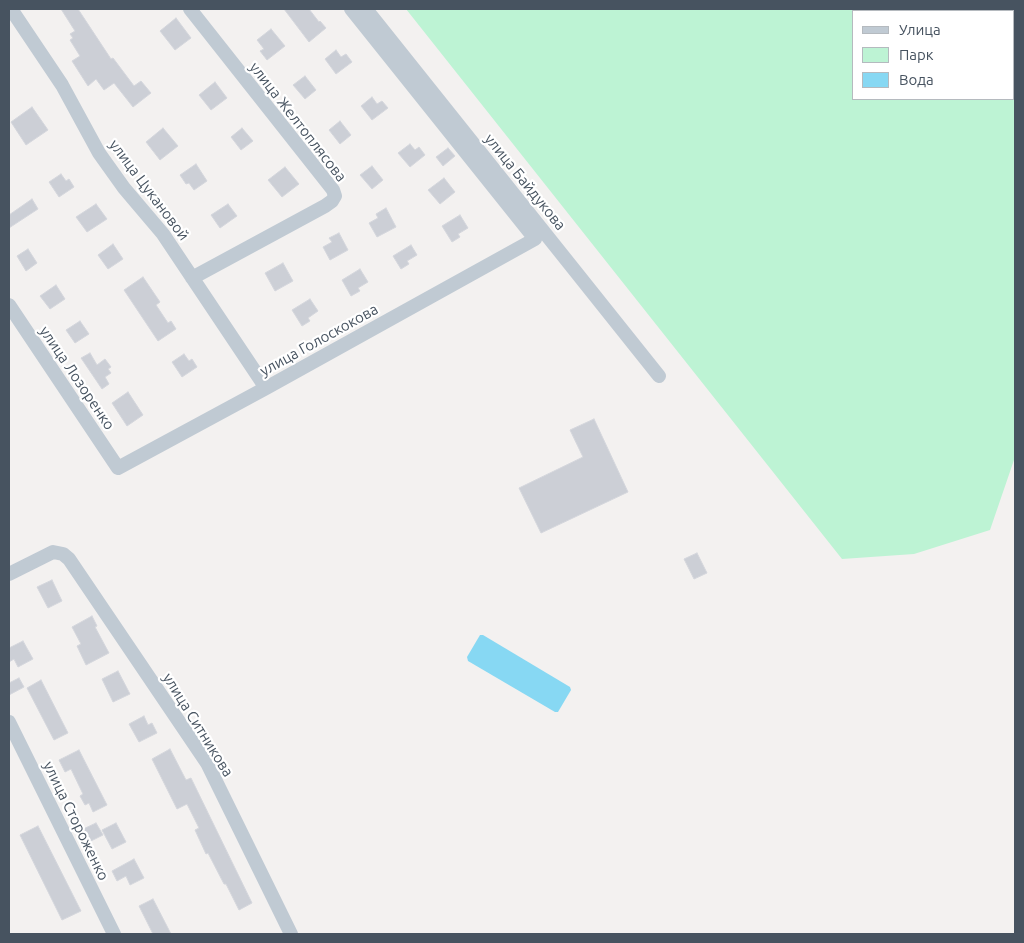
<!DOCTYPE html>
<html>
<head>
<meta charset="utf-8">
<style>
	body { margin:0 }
	#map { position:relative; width:1024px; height:943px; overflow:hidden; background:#f3f1f0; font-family:Ubuntu,sans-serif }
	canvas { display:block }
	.frame { position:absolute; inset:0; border:10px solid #475360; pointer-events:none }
	.legend { position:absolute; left:852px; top:10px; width:162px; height:90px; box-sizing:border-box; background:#fff; border:1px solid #b5babf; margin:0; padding:6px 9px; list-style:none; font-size:15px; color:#475360 }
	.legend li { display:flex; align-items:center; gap:10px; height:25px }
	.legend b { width:25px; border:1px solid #b5babf }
</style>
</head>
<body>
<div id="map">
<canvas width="1024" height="943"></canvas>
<div class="frame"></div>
<ul class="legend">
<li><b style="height:6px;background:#c0cad3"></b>Улица</li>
<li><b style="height:14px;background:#bdf3d4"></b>Парк</li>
<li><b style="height:14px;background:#87d8f3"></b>Вода</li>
</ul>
</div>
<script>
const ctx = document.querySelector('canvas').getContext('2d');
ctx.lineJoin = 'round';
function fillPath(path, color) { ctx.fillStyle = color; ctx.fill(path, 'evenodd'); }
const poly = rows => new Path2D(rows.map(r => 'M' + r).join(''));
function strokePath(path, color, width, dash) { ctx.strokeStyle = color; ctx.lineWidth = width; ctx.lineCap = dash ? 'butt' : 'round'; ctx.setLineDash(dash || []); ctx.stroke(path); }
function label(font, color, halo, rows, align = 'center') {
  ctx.font = font + ' Ubuntu,sans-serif'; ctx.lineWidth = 4.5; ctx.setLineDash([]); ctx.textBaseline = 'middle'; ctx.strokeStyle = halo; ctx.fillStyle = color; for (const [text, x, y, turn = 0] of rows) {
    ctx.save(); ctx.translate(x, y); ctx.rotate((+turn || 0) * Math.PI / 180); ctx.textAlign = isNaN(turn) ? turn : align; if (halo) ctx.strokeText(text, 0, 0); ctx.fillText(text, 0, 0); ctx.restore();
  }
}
const green = poly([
	[406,9,1015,9,1015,457,990,530,914,554,842,559],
	[853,11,1013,11,1013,99,853,99]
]);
const water = poly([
	[480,635,483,635,570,687,571,690,558,712,555,712,468,661,467,657]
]);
const building = poly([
	[61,9,78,9,111,59,113,58,134,86,141,81,151,93,133,107,114,83,104,90,96,79,88,86,72,61,80,56,70,40,73,38,70,34,75,31,61,9],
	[284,9,309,9,319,22,320,21,326,28,309,42,284,9],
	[176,18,191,38,175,50,160,31,176,18],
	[271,29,285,46,267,60,260,51,264,49,257,40,271,29],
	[336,50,341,57,346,54,352,62,336,74,325,59,336,50],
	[305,76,316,90,305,99,293,85,305,76],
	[215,82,227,98,211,110,199,95,215,82],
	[372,97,377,104,382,101,388,108,372,120,361,106,372,97],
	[32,107,48,130,26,145,11,122,32,107],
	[340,121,351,135,340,144,329,130,340,121],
	[163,128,178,146,160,160,146,142,163,128],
	[242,128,253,141,241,150,231,137,242,128],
	[410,144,415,150,419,147,425,155,410,167,398,153,410,144],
	[448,148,455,156,443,166,436,157,448,148],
	[196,164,207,181,194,190,189,183,186,184,180,175,196,164],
	[372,166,383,180,372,189,360,175,372,166],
	[285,167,299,184,282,197,268,180,285,167],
	[61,174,66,181,69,179,74,187,59,197,49,182,61,174],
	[444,178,455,192,440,204,428,190,444,178],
	[32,199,38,209,9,228,9,215,32,199],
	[96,204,107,219,87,232,76,217,96,204],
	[228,204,237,216,220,228,211,215,228,204],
	[386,208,396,227,377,237,369,223,378,218,376,214,386,208],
	[460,215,468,228,458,234,460,237,452,242,442,226,460,215],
	[339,233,348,250,330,260,323,247,332,242,329,238,339,233],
	[113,244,123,259,108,269,98,255,113,244],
	[411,245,417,255,407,261,409,264,401,269,393,256,411,245],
	[28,249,37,263,26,271,17,256,28,249],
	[283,263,293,281,275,291,265,273,283,263],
	[360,269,368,282,358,288,360,291,351,296,342,280,360,269],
	[143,277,160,302,156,305,168,323,171,321,176,329,158,341,124,290,143,277],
	[56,285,65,299,50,309,40,296,56,285],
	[310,299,318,311,308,318,310,321,302,326,292,310,310,299],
	[80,321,89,334,75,343,66,330,80,321],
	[90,353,97,365,105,359,111,367,108,369,111,373,105,377,109,384,102,389,81,358,90,353],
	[184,354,189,361,192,359,197,367,182,377,172,362,184,354],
	[128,392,143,415,127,426,112,403,128,392],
	[594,419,628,492,541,533,519,488,583,457,570,430,594,419],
	[697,553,707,573,694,579,684,559,697,553],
	[52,580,62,601,48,608,37,587,52,580],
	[92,616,97,626,95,627,109,653,86,665,77,646,81,644,72,627,92,616],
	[23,641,33,659,18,667,14,659,9,662,9,648,23,641],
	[118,671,130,694,113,702,102,679,118,671],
	[19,678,24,687,9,695,9,683,19,678],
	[41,680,68,733,54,740,27,688,41,680],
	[144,716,148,725,152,723,157,733,139,742,129,724,144,716],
	[170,749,186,780,191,778,252,903,239,910,226,884,224,884,208,853,206,854,195,830,199,828,187,804,177,809,152,759,170,749],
	[79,750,107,805,93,812,89,803,85,805,80,796,83,794,71,769,65,772,59,760,79,750],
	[96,823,103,835,85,844,79,831,96,823],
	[116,823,126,842,112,849,102,830,116,823],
	[38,826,81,911,62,920,20,835,38,826],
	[134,859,144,878,130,885,126,876,117,881,112,871,134,859],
	[153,899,171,934,153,934,139,906,153,899]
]);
const minor = poly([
	[11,9,62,85,99,153,124,188,163,234,266,388],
	[190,9,333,190,335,196,332,201,325,206,192,278],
	[366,9,659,376],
	[9,305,118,468,266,388,535,239,351,9],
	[9,574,53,552,63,554,69,559,207,763,291,934],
	[9,722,114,934]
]);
const streetNames = [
	["улица Желтоплясова",298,122,52],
	["улица Байдукова",525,182,51],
	["улица Цукановой",149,190,53],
	["улица Голоскокова",319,340,-29],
	["улица Лозоренко",77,378,56],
	["улица Ситникова",198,725,58],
	["улица Стороженко",76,821,64]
];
fillPath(green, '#bdf3d4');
fillPath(water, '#87d8f3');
fillPath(building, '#cccfd6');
strokePath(building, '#d4d6dc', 1);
strokePath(minor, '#c0cad3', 14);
label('15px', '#475360', '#fff', streetNames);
</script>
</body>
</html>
